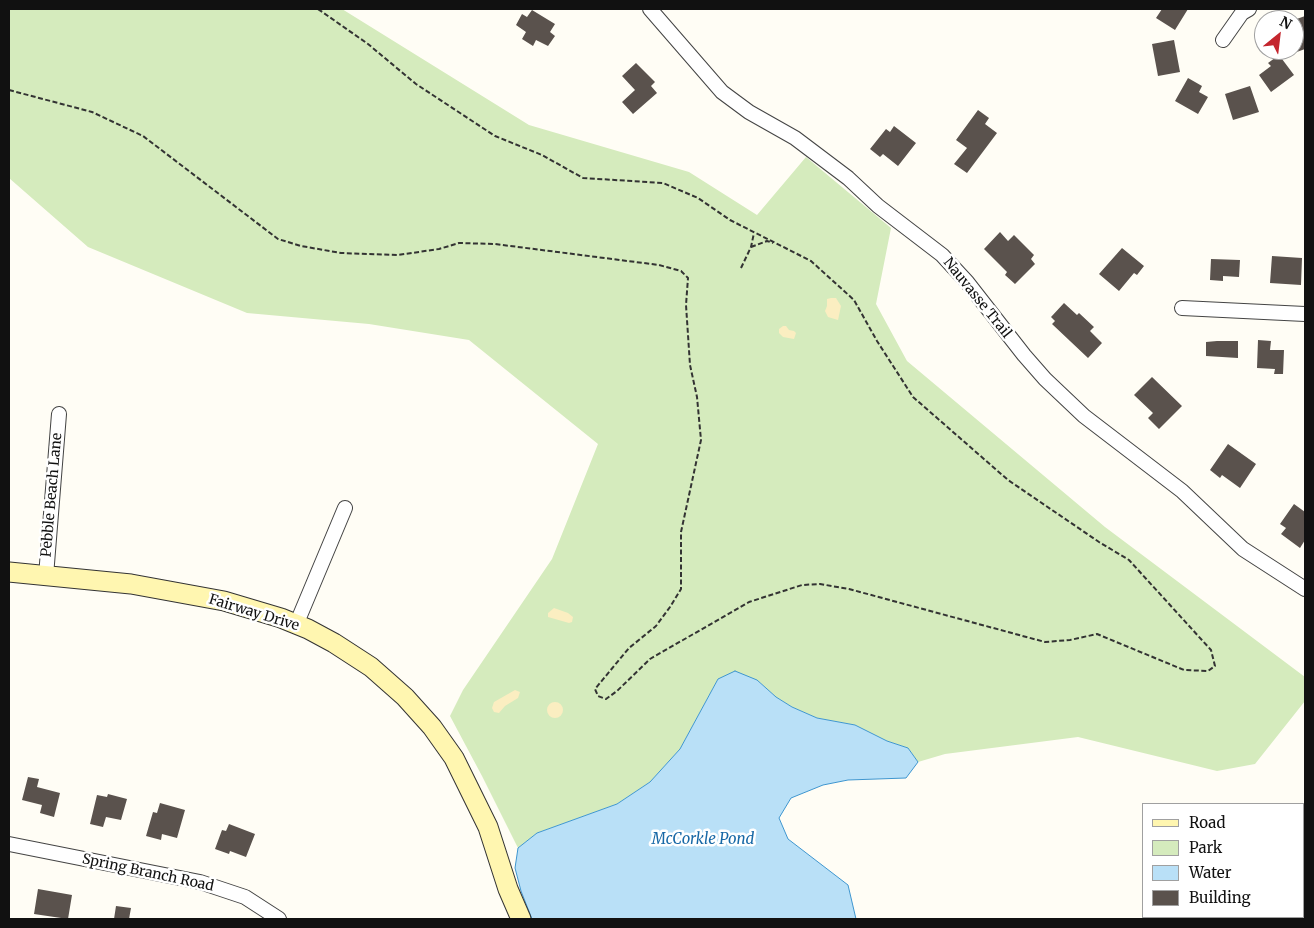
<!DOCTYPE html>
<html>
<head>
<meta charset="utf-8">
<style>
	body { margin:0 }
	#map { position:relative; width:1314px; height:928px; overflow:hidden; background:#fffdf5; font-family:Merriweather,serif }
	canvas { display:block }
	.frame { position:absolute; inset:0; border:10px solid #111; pointer-events:none }
	.legend { position:absolute; left:1142px; top:803px; width:162px; height:115px; box-sizing:border-box; background:#fff; border:1px solid #a0a0a0; margin:0; padding:6px 9px; list-style:none; font-size:15px; color:#111 }
	.legend li { display:flex; align-items:center; gap:10px; height:25px }
	.legend b { width:25px; border:1px solid #a0a0a0 }
	.north { position:absolute; left:1254px; top:10px; width:50px; height:50px; box-sizing:border-box; background:#fff; border:1px solid #a0a0a0; border-radius:50%; rotate:29deg; font-size:14px; font-weight:700; line-height:20px; text-align:center; color:#111 }
	.north::after { content:''; display:block; margin:auto; width:18px; height:22px; background:#c4262e; clip-path:polygon(50% 0,100% 100%,50% 72%,0 100%) }
</style>
</head>
<body>
<div id="map">
<canvas width="1314" height="928"></canvas>
<div class="frame"></div>
<ul class="legend">
<li><b style="height:6px;background:#fff6b0"></b>Road</li>
<li><b style="height:14px;background:#d5ebbd"></b>Park</li>
<li><b style="height:14px;background:#b9e0f7"></b>Water</li>
<li><b style="height:14px;background:#5a524d"></b>Building</li>
</ul>
<div class="north">N</div>
</div>
<script>
const ctx = document.querySelector('canvas').getContext('2d');
ctx.lineJoin = 'round';
function fillPath(path, color) { ctx.fillStyle = color; ctx.fill(path, 'evenodd'); }
const poly = rows => new Path2D(rows.map(r => 'M' + r).join(''));
function strokePath(path, color, width, dash) { ctx.strokeStyle = color; ctx.lineWidth = width; ctx.lineCap = dash ? 'butt' : 'round'; ctx.setLineDash(dash || []); ctx.stroke(path); }
function label(font, color, halo, rows, align = 'center') {
  ctx.font = font + ' Merriweather,serif'; ctx.lineWidth = 5; ctx.setLineDash([]); ctx.textBaseline = 'middle'; ctx.strokeStyle = halo; ctx.fillStyle = color; for (const [text, x, y, turn = 0] of rows) {
    ctx.save(); ctx.translate(x, y); ctx.rotate((+turn || 0) * Math.PI / 180); ctx.textAlign = isNaN(turn) ? turn : align; if (halo) ctx.strokeText(text, 0, 0); ctx.fillText(text, 0, 0); ctx.restore();
  }
}
const green = poly([
	[9,9,342,9,529,125,689,172,757,215,806,157,891,228,876,304,907,361,1105,527,1305,677,1305,701,1255,764,1217,771,1078,737,945,754,918,762,908,748,887,741,855,725,817,718,792,707,776,697,757,680,718,679,680,749,650,782,617,804,537,833,518,848,482,776,450,716,463,690,552,559,598,444,469,340,369,324,247,313,88,247,9,178]
]);
const sand = poly([
	[831,298,836,298,841,306,838,320,828,317,825,311,827,306,827,299],
	[783,326,786,326,789,330,794,331,796,333,794,339,783,337,779,333,779,329],
	[554,608,568,613,573,617,572,622,569,623,548,617,548,613],
	[515,690,520,692,518,698,505,706,499,713,494,712,492,708,494,702],
	'547 710a8 8 0 1 1 16 0a8 8 0 1 1-16 0Z'
]);
const water = poly([
	[735,671,757,680,776,697,792,707,817,718,855,725,887,741,908,748,918,762,906,778,848,780,823,785,791,798,779,818,788,839,848,885,856,919,532,919,521,891,515,868,518,848,537,833,617,804,650,782,680,749,718,679,735,671]
]);
const building = poly([
	[1162,9,1188,9,1175,30,1156,18],
	[532,10,555,24,550,32,555,36,548,46,536,40,533,46,522,39,526,32,516,25,522,14,527,17],
	[1305,16,1305,49,1294,53,1294,20],
	[1174,40,1180,72,1158,76,1152,44],
	[1279,55,1294,75,1271,92,1259,75,1271,66,1268,63],
	[636,63,655,82,651,86,657,93,633,114,622,102,635,90,622,76],
	[1188,78,1202,86,1199,92,1208,97,1198,114,1175,101],
	[1250,86,1259,112,1233,120,1225,94],
	[978,110,989,118,985,124,997,133,967,173,954,164,967,148,956,140],
	[894,126,916,143,898,166,883,154,880,157,870,149,886,129,890,132],
	[1000,232,1008,241,1014,235,1034,255,1031,259,1035,264,1015,284,1005,275,1007,272,984,249],
	[1122,248,1144,266,1137,275,1134,273,1119,291,1099,274],
	[1272,256,1302,258,1301,285,1270,283],
	[1211,259,1240,260,1239,277,1223,276,1223,281,1210,280],
	[1064,303,1077,315,1079,313,1094,327,1090,331,1102,343,1088,358,1052,324,1055,321,1051,317],
	[1258,340,1271,341,1270,350,1284,350,1283,374,1274,374,1275,369,1257,368],
	[1217,341,1238,341,1238,358,1206,356,1206,342],
	[1152,377,1182,406,1159,429,1148,418,1153,413,1134,395],
	[1228,444,1256,464,1240,488,1222,475,1220,478,1210,470],
	[1294,504,1305,512,1305,540,1300,548,1281,534,1286,528,1280,524],
	[28,777,39,779,37,787,60,793,54,817,40,813,42,805,22,800],
	[108,794,127,799,121,820,106,817,103,827,90,824,97,795,107,797],
	[160,803,185,810,177,838,162,834,161,840,146,836,153,812,157,813],
	[229,824,255,834,246,857,230,851,229,854,215,849,222,830,226,831],
	[38,889,72,895,68,919,34,914],
	[116,906,131,908,129,919,114,919]
]);
const path = poly([
	[9,90,92,112,143,136,278,239,301,246,341,253,398,255,439,249,459,243,495,244,659,265,681,271,688,278,686,305,690,365,697,397,701,440,681,532,681,589,670,607,656,626,629,648,595,689,598,696,606,699,617,691,650,659,749,602,802,585,820,584,849,589,1045,642,1070,640,1097,634,1184,670,1208,671,1215,666,1211,650,1129,560,1099,542,1008,480,913,397,877,341,854,300,811,261,730,220,698,198,663,183,583,178,542,155,495,136,416,84,368,44,318,9],
	[751,247,767,241,773,243],
	[741,268,751,247,754,233]
]);
const street = poly([
	[650,9,722,92,749,112,795,138,848,178,878,206,942,255,967,282,1024,355,1045,379,1084,416,1182,491,1243,549,1305,589],
	[1223,40,1242,13,1249,9],
	[1182,308,1305,314],
	[46,576,59,414],
	[296,625,345,508],
	[9,844,200,882,245,897,279,919]
]);
const secondary = poly([
	[9,572,131,584,224,601,281,618,308,629,334,643,371,667,405,697,432,727,454,758,488,827,508,889,521,919]
]);
const streetNames = [
	["Nauvasse Trail",977,298,51],
	["Pebble Beach Lane",52,495,-85],
	["Fairway Drive",254,613,17],
	["Spring Branch Road",148,873,12]
];
const waterNames = [
	["McCorkle Pond",703,840]
];
fillPath(green, '#d5ebbd');
fillPath(sand, '#fbeec1');
fillPath(water, '#b9e0f7');
strokePath(water, '#3f96cf', 1);
fillPath(building, '#5a524d');
strokePath(street, '#444', 16);
strokePath(secondary, '#333', 21);
strokePath(path, '#333', 2, [5, 2.5]);
strokePath(street, '#fff', 14);
strokePath(secondary, '#fff6b0', 19);
label('14px', '#111', '#fff', streetNames);
label('italic 15px', '#1768a6', '#fff', waterNames);
</script>
</body>
</html>
